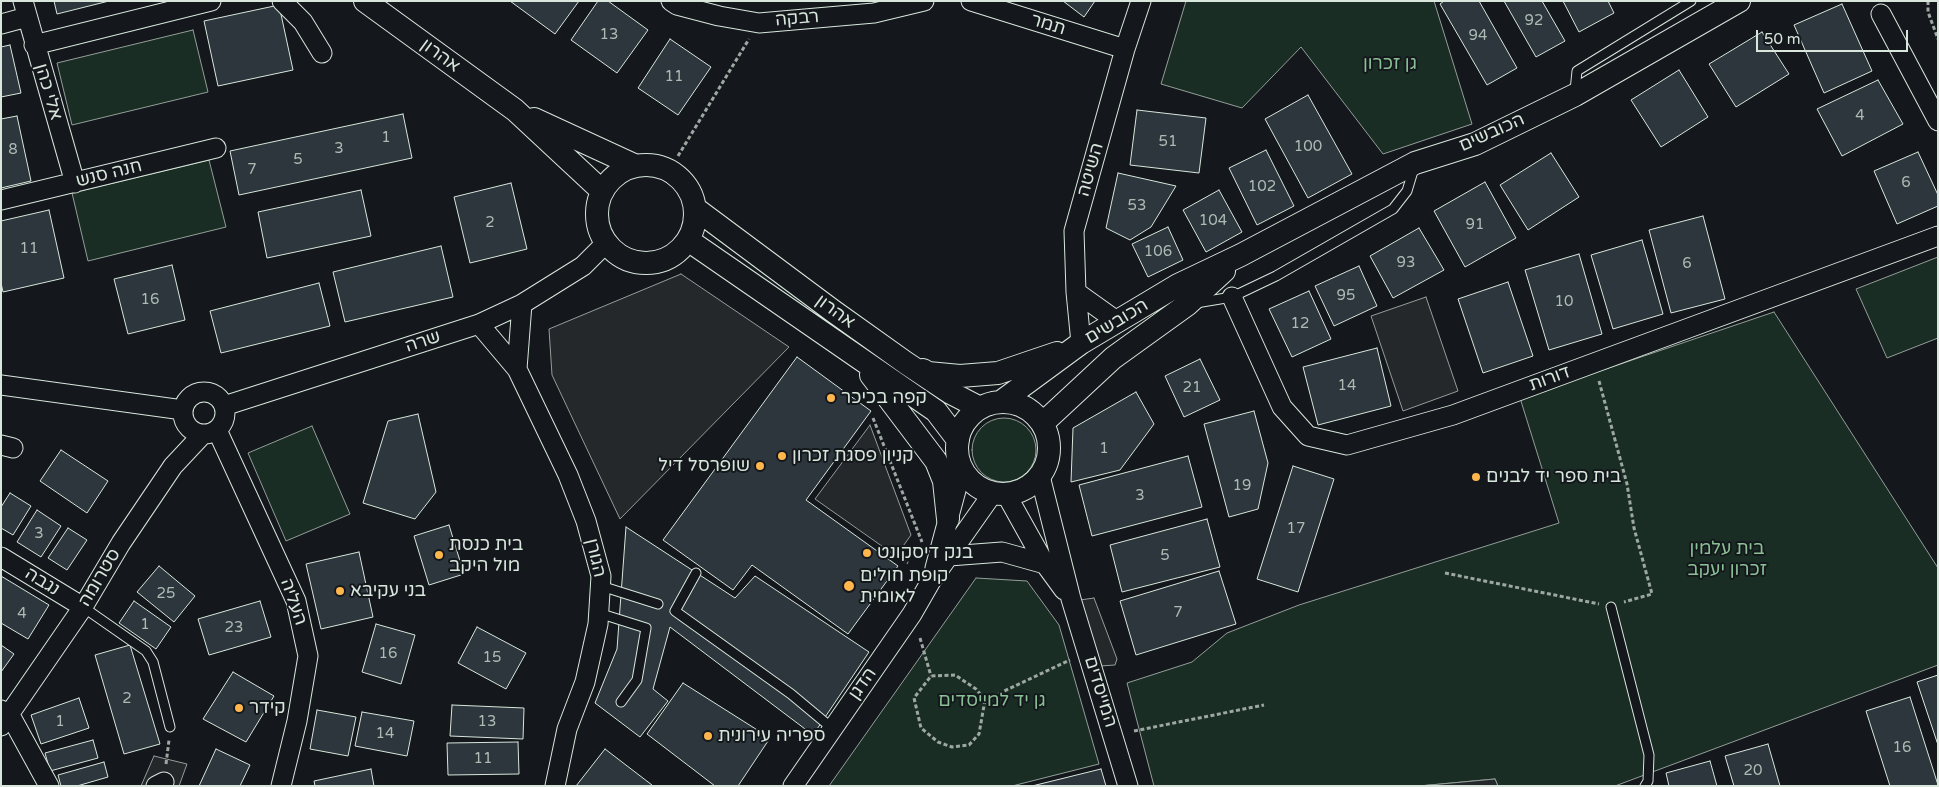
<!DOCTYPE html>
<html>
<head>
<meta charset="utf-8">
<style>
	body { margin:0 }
	#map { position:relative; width:1939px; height:787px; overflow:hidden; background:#14181c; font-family:"Varela Round",sans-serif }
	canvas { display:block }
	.frame { position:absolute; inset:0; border:2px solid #d8e6dc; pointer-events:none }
	.scale { position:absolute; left:1756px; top:30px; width:152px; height:22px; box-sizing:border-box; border:2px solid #d8e6dc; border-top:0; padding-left:6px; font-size:15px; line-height:18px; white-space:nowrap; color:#d8e6dc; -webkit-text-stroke:4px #14181c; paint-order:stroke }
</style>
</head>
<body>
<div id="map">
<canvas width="1939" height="787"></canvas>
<div class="frame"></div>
<div class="scale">50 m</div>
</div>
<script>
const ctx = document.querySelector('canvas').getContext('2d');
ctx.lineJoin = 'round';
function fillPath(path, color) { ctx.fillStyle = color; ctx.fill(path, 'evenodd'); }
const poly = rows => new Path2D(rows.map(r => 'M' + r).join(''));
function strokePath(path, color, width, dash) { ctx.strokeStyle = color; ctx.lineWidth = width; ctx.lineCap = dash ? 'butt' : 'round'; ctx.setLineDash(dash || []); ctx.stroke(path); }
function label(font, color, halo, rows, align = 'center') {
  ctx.font = font + ' "Varela Round","Noto Sans Hebrew",sans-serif'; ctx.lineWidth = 4; ctx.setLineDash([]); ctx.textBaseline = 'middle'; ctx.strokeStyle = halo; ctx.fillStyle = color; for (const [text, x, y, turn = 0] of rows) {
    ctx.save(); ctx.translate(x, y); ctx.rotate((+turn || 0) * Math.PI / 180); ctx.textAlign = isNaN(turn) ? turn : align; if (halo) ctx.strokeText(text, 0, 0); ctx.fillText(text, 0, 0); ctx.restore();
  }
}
const green = poly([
	[1186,1,1434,1,1472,124,1383,154,1301,47,1242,108,1161,84,1186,1],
	[193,30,208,92,72,125,57,63,193,30],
	[209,160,226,227,88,261,72,193,209,160],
	[1938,257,1938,338,1887,358,1856,289,1938,257],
	[1774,312,1938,568,1938,665,1615,786,1498,786,1495,779,1419,786,1154,786,1127,683,1192,662,1227,633,1299,605,1559,523,1520,398,1774,312],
	'972 450a32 32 0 1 1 64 0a32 32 0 1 1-64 0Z',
	[312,426,350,514,286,541,248,453,312,426],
	[976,578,1027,581,1059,625,1099,764,1012,786,829,786,976,578]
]);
const parking = poly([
	[681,274,789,347,620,519,552,375,549,329,681,274],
	[1426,297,1458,391,1403,411,1371,316,1426,297],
	[870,425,911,535,896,556,815,499,870,425],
	[1094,598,1117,659,1115,665,1100,666,1080,600,1094,598],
	[154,756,187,764,179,786,141,786,154,756],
	[1495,779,1498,786,1419,786,1495,779]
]);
const building = poly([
	[54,1,109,1,57,14,54,1],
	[510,1,579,1,555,34,510,1],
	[598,1,608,1,648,30,617,73,571,40,598,1],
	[1063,1,1095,1,1084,17,1063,1],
	[1444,1,1479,1,1517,68,1487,85,1440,4,1444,1],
	[1504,1,1542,1,1565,41,1536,57,1504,1],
	[1563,1,1608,1,1614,13,1579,32,1563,1],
	[1842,4,1872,71,1824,93,1794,25,1842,4],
	[279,5,293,70,218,86,204,21,279,5],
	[1762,32,1789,74,1736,107,1709,64,1762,32],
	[670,39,711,67,678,115,638,88,670,39],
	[10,45,21,93,1,97,1,47,10,45],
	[1679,70,1708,117,1661,147,1631,100,1679,70],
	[1878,80,1903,124,1842,156,1817,109,1878,80],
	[1308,95,1352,174,1308,198,1265,119,1308,95],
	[1137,110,1206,118,1199,173,1130,165,1137,110],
	[403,114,412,158,239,195,230,151,403,114],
	[17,116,31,181,1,188,1,119,17,116],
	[1266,150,1294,206,1257,225,1229,168,1266,150],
	[1918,152,1938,195,1938,206,1897,224,1874,171,1918,152],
	[1551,153,1579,197,1528,230,1500,185,1551,153],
	[1118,173,1176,186,1151,227,1130,240,1106,228,1118,173],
	[1485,182,1516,238,1465,267,1434,211,1485,182],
	[511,183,527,249,470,263,454,197,511,183],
	[361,190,371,236,267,258,258,212,361,190],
	[1219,190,1242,232,1206,252,1183,210,1219,190],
	[49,210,64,278,3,292,1,283,1,221,49,210],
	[1703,216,1725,299,1671,313,1649,230,1703,216],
	[1168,227,1183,260,1148,277,1132,244,1168,227],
	[1419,228,1444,270,1393,298,1370,256,1419,228],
	[1642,240,1663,314,1613,329,1591,255,1642,240],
	[441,246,453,297,345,322,333,272,441,246],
	[1579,254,1602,334,1549,350,1525,270,1579,254],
	[172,265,185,320,128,334,114,279,172,265],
	[1359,266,1377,306,1334,326,1315,286,1359,266],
	[1508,282,1533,356,1483,373,1458,299,1508,282],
	[319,283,330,326,221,353,210,311,319,283],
	[1309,291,1331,339,1292,357,1269,309,1309,291],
	[1377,348,1391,406,1318,425,1303,367,1377,348],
	[797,357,871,411,806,500,898,566,848,634,752,565,733,590,663,540,797,357],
	[1200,359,1220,400,1184,417,1165,376,1200,359],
	[1136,392,1154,424,1120,470,1071,482,1073,428,1136,392],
	[1254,411,1268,463,1258,509,1229,517,1204,424,1254,411],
	[418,414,436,492,415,519,363,503,388,421,418,414],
	[61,450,108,481,87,513,40,481,61,450],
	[1188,456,1202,507,1092,536,1079,485,1188,456],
	[1293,466,1334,479,1298,592,1257,579,1293,466],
	[10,493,31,506,13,535,1,528,1,507,10,493],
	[37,510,61,526,41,557,17,542,37,510],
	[1207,519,1220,567,1122,592,1110,545,1207,519],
	[449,525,464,574,429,585,414,536,449,525],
	[626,527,735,598,755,576,869,652,813,735,670,627,653,689,668,701,640,737,595,703,617,649,626,527],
	[68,528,87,540,67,570,48,558,68,528],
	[359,552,373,617,321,629,306,564,359,552],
	[159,566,195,596,174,622,137,592,159,566],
	[1219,571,1236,624,1136,655,1120,601,1219,571],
	[1,576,49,605,28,639,1,623,1,576],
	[134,601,171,627,156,649,119,623,134,601],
	[260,601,271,637,209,655,198,619,260,601],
	[376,624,415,635,401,684,362,672,376,624],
	[477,627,526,653,506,689,458,663,477,627],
	[1,645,14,654,1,672,1,645],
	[130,645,160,744,124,754,95,655,130,645],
	[233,672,274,696,246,742,203,719,233,672],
	[1938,675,1938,745,1917,682,1938,675],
	[683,683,770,738,738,786,715,786,647,734,683,683],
	[1910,697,1938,785,1938,786,1890,786,1866,711,1910,697],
	[79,698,89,728,41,744,31,715,79,698],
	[452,705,524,708,523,739,450,736,452,705],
	[317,710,356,717,348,756,310,749,317,710],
	[362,712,414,721,407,756,355,746,362,712],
	[93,740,98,758,50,771,45,753,93,740],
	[518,742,519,774,448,775,447,743,518,742],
	[1768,744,1780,786,1734,786,1725,756,1768,744],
	[216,749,250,765,240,786,199,786,216,749],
	[605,749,652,785,651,786,576,786,605,749],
	[1710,761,1717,786,1669,786,1666,773,1710,761],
	[104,762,108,777,77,786,61,786,58,775,104,762],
	[371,769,374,786,315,786,314,781,371,769],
	[1101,769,1106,786,1032,786,1101,769]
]);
const path = poly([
	[1928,1,1928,12,1938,39],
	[678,156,749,39],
	[1599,381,1627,484,1634,528,1652,594,1624,602],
	[873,418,922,542],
	[896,556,908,563],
	[1445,573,1599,604],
	[920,638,931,676],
	[985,700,979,734,969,745,952,747,938,742,921,728,914,698,931,676,955,675,976,689,985,700,1070,660],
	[1134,731,1264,705],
	[166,764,169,740]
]);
const service = poly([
	[1575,91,1577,71,1691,1],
	[1196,303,1232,297,1276,276,1393,209,1407,191,1414,168],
	[696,573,675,611,791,694,833,729],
	[601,586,658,604],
	[83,607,146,651,153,662,170,727],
	[1611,607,1649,755,1648,781,1645,786],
	[599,615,608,616,646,628,637,680,621,702]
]);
const minor = poly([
	[23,1,75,183],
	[282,1,303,22,322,53],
	[671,1,677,5,719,16,759,23,874,13,924,1],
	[971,1,1125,49],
	[1881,14,1938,121],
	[1,24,27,17],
	[34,45,211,1],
	[1,200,216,148],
	[1076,292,1118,322],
	[1232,297,1282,407,1308,436,1347,445,1453,415,1938,236],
	[479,324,517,369,568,475,586,521,601,576,598,624,585,682,567,729,555,786],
	[1081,343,1076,292,1074,231,1125,49,1141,1],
	[517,369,522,304],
	[1,385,183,410],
	'183 413a21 21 0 1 1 42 0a21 21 0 1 1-42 0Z',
	[224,406,479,324,522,304,583,266,606,243],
	[217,430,296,601,308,656,297,721,281,786],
	[1,445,13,448],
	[1040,476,1071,599,1128,786],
	[1006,494,1045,564,1064,590],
	[949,556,1002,552,1045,564],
	[1,557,83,607],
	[935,568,962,468],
	[1,710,10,715,49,786],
	[1,726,83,607,121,543,173,466,203,434],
	[156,786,164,782],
	[793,786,912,614,931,581,993,493]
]);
const tertiary = poly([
	[365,1,515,110,602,191],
	[534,119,636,166],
	'597 214a49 49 0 1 1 98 0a49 49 0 1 1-98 0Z',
	[696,209,833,311,906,363,951,393,980,408],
	[688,240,936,411,958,440],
	[923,370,928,373,960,376,998,373,1057,353],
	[871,375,936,461,944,481,948,519],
	[1002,401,1081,343,1178,285,1241,255,1415,163,1475,144,1575,95,1739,1],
	'957 448a46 46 0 1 1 92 0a46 46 0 1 1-92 0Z',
	[1043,423,1113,358,1188,304,1224,271]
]);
const markers = [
	[831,398,5,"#ffb74d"],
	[782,456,5,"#ffb74d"],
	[760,466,5,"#ffb74d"],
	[1476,477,5,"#ffb74d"],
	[867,553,5,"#ffb74d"],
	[439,555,5,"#ffb74d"],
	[849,586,6,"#ffb74d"],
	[340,591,5,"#ffb74d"],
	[239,708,5,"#ffb74d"],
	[708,736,5,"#ffb74d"]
];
const numberNames = [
	["92",1534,21],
	["13",609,35],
	["94",1478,36],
	["11",674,77],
	["4",1860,116],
	["1",386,138],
	["51",1168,142],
	["100",1308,147],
	["3",339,149],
	["8",13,150],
	["5",298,160],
	["7",252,170],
	["6",1906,183],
	["102",1262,187],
	["53",1137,206],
	["104",1213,221],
	["2",490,223],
	["91",1475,225],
	["11",29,249],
	["106",1158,252],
	["93",1406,263],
	["6",1687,264],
	["95",1346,296],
	["16",150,300],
	["10",1564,302],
	["12",1300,324],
	["14",1347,386],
	["21",1192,388],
	["1",1104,449],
	["19",1242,486],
	["3",1140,496],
	["17",1296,529],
	["3",39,534],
	["5",1165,556],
	["25",166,594],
	["7",1178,613],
	["4",22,614],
	["1",145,625],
	["23",234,628],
	["16",388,654],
	["15",492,658],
	["2",127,699],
	["1",60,722],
	["13",487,722],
	["14",385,734],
	["16",1902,748],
	["11",483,759],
	["20",1753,771]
];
const streetNames = [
	["רבקה",797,19,-5],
	["תמר",1048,25,17],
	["אהרון",440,56,36],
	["אלי כהן",48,92,74],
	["הכובשים",1492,133,-24],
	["השיטה",1091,170,-74],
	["חנה סנש",109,174,-14],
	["אהרון",835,312,36],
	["הכובשים",1117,322,-31],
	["שרה",423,342,-18],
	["דורות",1550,379,-20],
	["הגורן",595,558,77],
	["סטרומה",100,578,-59],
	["נגבה",42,582,32],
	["העליה",293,602,71],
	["הדגן",863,684,-55],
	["המייסדים",1100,692,73]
];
const parkNames = [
	["גן זכרון",1390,64],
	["בית עלמין",1727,549],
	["זכרון יעקב",1727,570],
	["גן יד למייסדים",992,701]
];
const poiNames = [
	["קפה בכיכר",841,398],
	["קניון פסגת זכרון",792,456],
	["שופרסל דיל",750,466,"right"],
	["בית ספר יד לבנים",1486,477],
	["בית כנסת",449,545],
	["מול היקב",449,566],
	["בנק דיסקונט",877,553],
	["קופת חולים",860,576],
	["לאומית",860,597],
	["בני עקיבא",350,591],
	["קידר",249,708],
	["ספריה עירונית",718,736]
];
fillPath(green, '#1a2d24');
strokePath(green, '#939e99', 1);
fillPath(parking, '#24282b');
strokePath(parking, '#939e99', 1);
fillPath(building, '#2c363c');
strokePath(building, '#d8e6dc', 1);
strokePath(service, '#d8e6dc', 11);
strokePath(minor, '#d8e6dc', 21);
strokePath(tertiary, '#d8e6dc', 24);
strokePath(path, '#9da8a2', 3, [4, 2.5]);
strokePath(service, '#14181c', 9);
strokePath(minor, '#14181c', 19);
strokePath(tertiary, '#14181c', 22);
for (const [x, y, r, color] of markers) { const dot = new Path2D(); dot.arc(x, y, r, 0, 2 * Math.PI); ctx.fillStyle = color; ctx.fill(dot); strokePath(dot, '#14181c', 2); }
label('15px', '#adbab4', null, numberNames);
label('18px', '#d8e6dc', '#14181c', streetNames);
label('18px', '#8ac095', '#14181c', parkNames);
label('18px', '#d8e6dc', '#14181c', poiNames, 'left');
</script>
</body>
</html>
